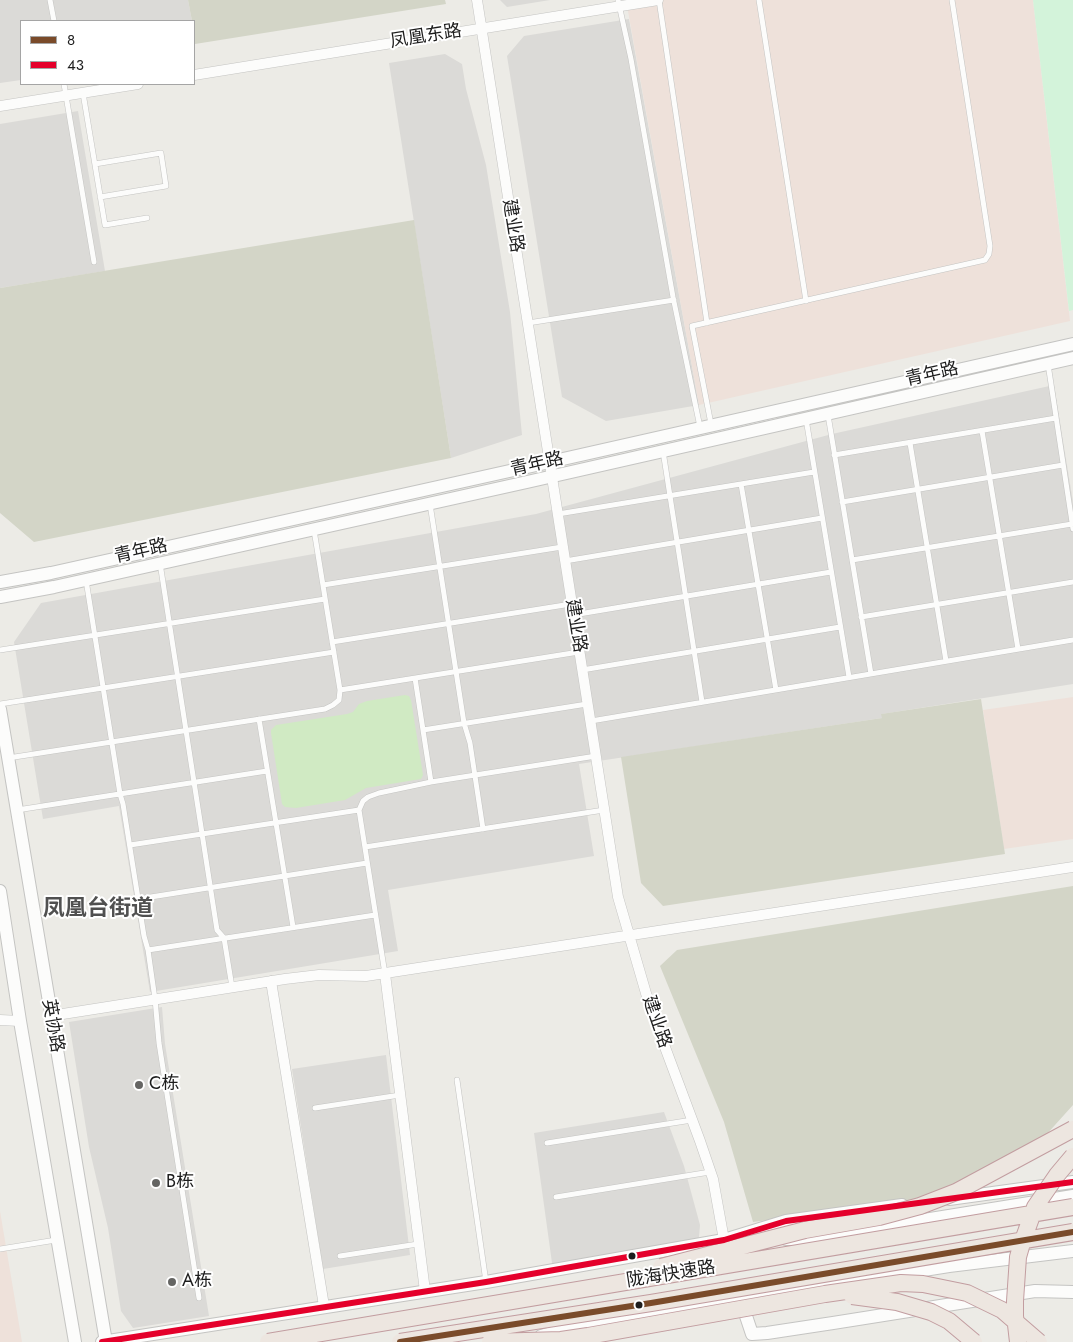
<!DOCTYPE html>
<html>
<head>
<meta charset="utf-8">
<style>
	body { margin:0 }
	#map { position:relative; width:1073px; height:1342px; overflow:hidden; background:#ecebe6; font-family:Jost,sans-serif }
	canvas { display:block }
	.legend { position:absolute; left:20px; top:20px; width:175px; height:65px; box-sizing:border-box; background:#fff; border:1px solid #a5a5a5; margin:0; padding:6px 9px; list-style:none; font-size:15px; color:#1d1d1d }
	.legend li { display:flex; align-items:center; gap:10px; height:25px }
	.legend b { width:25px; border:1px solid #a5a5a5 }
</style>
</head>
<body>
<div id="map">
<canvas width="1073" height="1342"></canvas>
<ul class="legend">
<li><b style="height:6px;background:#7a4b2a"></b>8</li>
<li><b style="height:6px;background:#e4002b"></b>43</li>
</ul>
</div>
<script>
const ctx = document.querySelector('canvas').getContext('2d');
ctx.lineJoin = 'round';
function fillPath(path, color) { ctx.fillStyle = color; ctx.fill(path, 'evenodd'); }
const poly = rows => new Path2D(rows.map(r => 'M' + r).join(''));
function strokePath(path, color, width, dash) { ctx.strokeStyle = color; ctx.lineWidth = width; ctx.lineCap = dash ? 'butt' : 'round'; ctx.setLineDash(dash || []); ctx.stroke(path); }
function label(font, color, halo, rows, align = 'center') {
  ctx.font = font + ' Jost,"Noto Sans SC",sans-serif'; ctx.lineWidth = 4; ctx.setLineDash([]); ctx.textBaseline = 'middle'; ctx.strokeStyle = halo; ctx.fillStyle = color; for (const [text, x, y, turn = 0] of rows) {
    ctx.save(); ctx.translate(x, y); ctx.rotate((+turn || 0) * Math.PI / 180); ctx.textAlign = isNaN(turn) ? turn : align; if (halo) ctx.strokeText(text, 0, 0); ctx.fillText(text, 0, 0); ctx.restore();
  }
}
const residential = poly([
	[0,0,188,0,192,21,21,21,21,80,0,83],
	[500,0,550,0,507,7],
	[629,19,699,405,606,421,562,397,507,56,524,36],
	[445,54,462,64,466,89,486,165,510,312,522,435,451,458,389,63],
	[78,111,105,271,0,288,0,124],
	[1054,385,1073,502,1073,684,882,714,882,718,579,764,594,856,388,890,398,951,150,992,119,806,43,819,14,642,41,603,536,514,832,434],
	[162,1007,165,1044,209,1316,133,1328,121,1311,108,1228,89,1147,69,1022],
	[386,1055,410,1255,323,1269,292,1069],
	[664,1112,684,1166,700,1225,699,1237,695,1242,553,1270,534,1133]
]);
const commercial = poly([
	[626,0,1033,0,1070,321,699,405],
	[1073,697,1073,839,1004,849,983,710],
	[0,1211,22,1342,0,1342]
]);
const construction = poly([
	[188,0,445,0,446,4,195,44,194,21,192,21],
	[414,220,451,458,34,542,0,513,0,288],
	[981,699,1005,854,663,906,641,883,621,757,882,718,881,714],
	[1073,886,1073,1105,1046,1135,957,1188,902,1203,753,1222,724,1122,660,966,677,950]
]);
const grass = poly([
	[405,695,409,696,411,700,423,775,421,779,366,788,345,800,296,808,285,807,282,804,271,733,271,730,276,725,347,714,353,712,359,704,367,701]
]);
const park = poly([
	[1033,0,1073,0,1073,310,1069,311]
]);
const service = poly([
	[50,0,54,21],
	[618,0,631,59,673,297,700,427],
	[659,0,707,323],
	[759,0,806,301],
	[64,84,94,262],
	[83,93,105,225,147,218],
	[95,164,161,153,166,186,100,197],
	[528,323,674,300],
	[1048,364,1073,529],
	[828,415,871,674],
	[806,419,849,677],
	[711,424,692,326,985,260,989,254,990,246,952,0],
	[982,431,1018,649],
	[910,443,946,661],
	[663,451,702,702],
	[834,455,1056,418],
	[741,484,776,690],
	[842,502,1063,465],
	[430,504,464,723,470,743,483,829],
	[558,514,814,472],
	[852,560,1072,524],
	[565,561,822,518],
	[160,563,217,930,224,938,232,987],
	[86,580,120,794,123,804,144,936,148,950,155,999,159,1043,199,1298],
	[323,585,562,547],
	[573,615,831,572],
	[861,617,1073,582],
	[332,642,571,604],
	[0,650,325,599],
	[582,670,840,627],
	[415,678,431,782],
	[340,690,579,652],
	[0,704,334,652],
	[259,719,293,927],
	[591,721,1073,640],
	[423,730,587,704],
	[8,758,325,709,333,705,339,700,340,690,314,530],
	[17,810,267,771],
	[130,845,359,810],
	[365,847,604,810],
	[138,899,367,863],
	[148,950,375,915],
	[385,974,359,810,363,801,368,797,379,793,431,782,596,756],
	[457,1080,486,1282],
	[315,1108,400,1095],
	[547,1143,692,1120],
	[556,1197,710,1172],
	[0,1249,56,1240],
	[340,1256,418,1244]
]);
const minor = poly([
	[477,0,618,897,650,1007,700,1141,713,1179,724,1240],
	[194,75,658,0],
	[0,106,138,84],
	[385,974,425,1291],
	[271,981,324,1306],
	[50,1016,285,979,319,975,366,976,1073,867],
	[0,1020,20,1021]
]);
const tertiary = poly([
	[0,582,51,573,523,468,1073,344],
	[0,597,54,587,527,482,1073,358],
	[0,709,106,1342],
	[0,891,20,1021,75,1342],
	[949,1199,1073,1182],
	[786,1239,806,1239,1073,1196],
	[741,1301,752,1334,767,1333,833,1323,1035,1291,1073,1292],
	[541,1336,584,1324,949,1266,1073,1251],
	[102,1342,486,1282,724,1240,786,1221,902,1205]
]);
const trunkBridge = poly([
	[661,1267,805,1230,879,1217,920,1206,956,1192,1073,1129],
	[852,1296,897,1302,931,1312,949,1321,974,1342],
	[268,1342,1073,1207],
	[400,1342,651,1303,1073,1232],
	[490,1342,561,1340,588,1336,825,1294,901,1283,923,1284,967,1293,1002,1310,1039,1342],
	[1018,1342,1015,1316,1015,1301,1018,1257,1022,1243,1035,1207,1057,1175,1073,1156]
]);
const bus1 = poly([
	[400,1342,651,1303,1073,1232]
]);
const bus2 = poly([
	[102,1342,486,1282,724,1240,786,1221,1073,1182]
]);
const markers = [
	[139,1085,5,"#656563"],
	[156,1183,5,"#656563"],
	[632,1256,4.5,"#1d1d1d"],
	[172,1282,5,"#656563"],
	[639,1305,4.5,"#1d1d1d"]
];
const streetNames = [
	["凤凰东路",426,37,-9],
	["建业路",512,226,81],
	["青年路",932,375,-13],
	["青年路",537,465,-13],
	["青年路",141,552,-13],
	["建业路",575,626,81],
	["建业路",656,1022,71],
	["英协路",52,1026,80],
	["陇海快速路",671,1275,-9]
];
const poiNames = [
	["C栋",149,1085],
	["B栋",166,1183],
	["A栋",182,1282]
];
const districtNames = [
	["凤凰台街道",98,910]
];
fillPath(residential, '#dbdad7');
fillPath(commercial, '#eee1da');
fillPath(construction, '#d3d5c7');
fillPath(grass, '#d0eac3');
fillPath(park, '#d3f3da');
strokePath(service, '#c4c4c2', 6);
strokePath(minor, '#c4c4c2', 11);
strokePath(tertiary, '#c4c4c2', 14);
strokePath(service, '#fcfcfb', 5);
strokePath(minor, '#fcfcfb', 10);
strokePath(tertiary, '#fcfcfb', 12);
strokePath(trunkBridge, '#c29da0', 18, []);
strokePath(trunkBridge, '#ede6e0', 16);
strokePath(bus1, '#7a4b2a', 6);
strokePath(bus2, '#e4002b', 6);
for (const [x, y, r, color] of markers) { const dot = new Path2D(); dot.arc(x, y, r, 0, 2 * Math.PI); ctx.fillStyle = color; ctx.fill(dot); strokePath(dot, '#fff', 2); }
label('18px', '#1d1d1d', '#fff', streetNames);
label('18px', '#1d1d1d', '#fff', poiNames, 'left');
label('bold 22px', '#505050', '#fff', districtNames);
</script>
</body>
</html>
